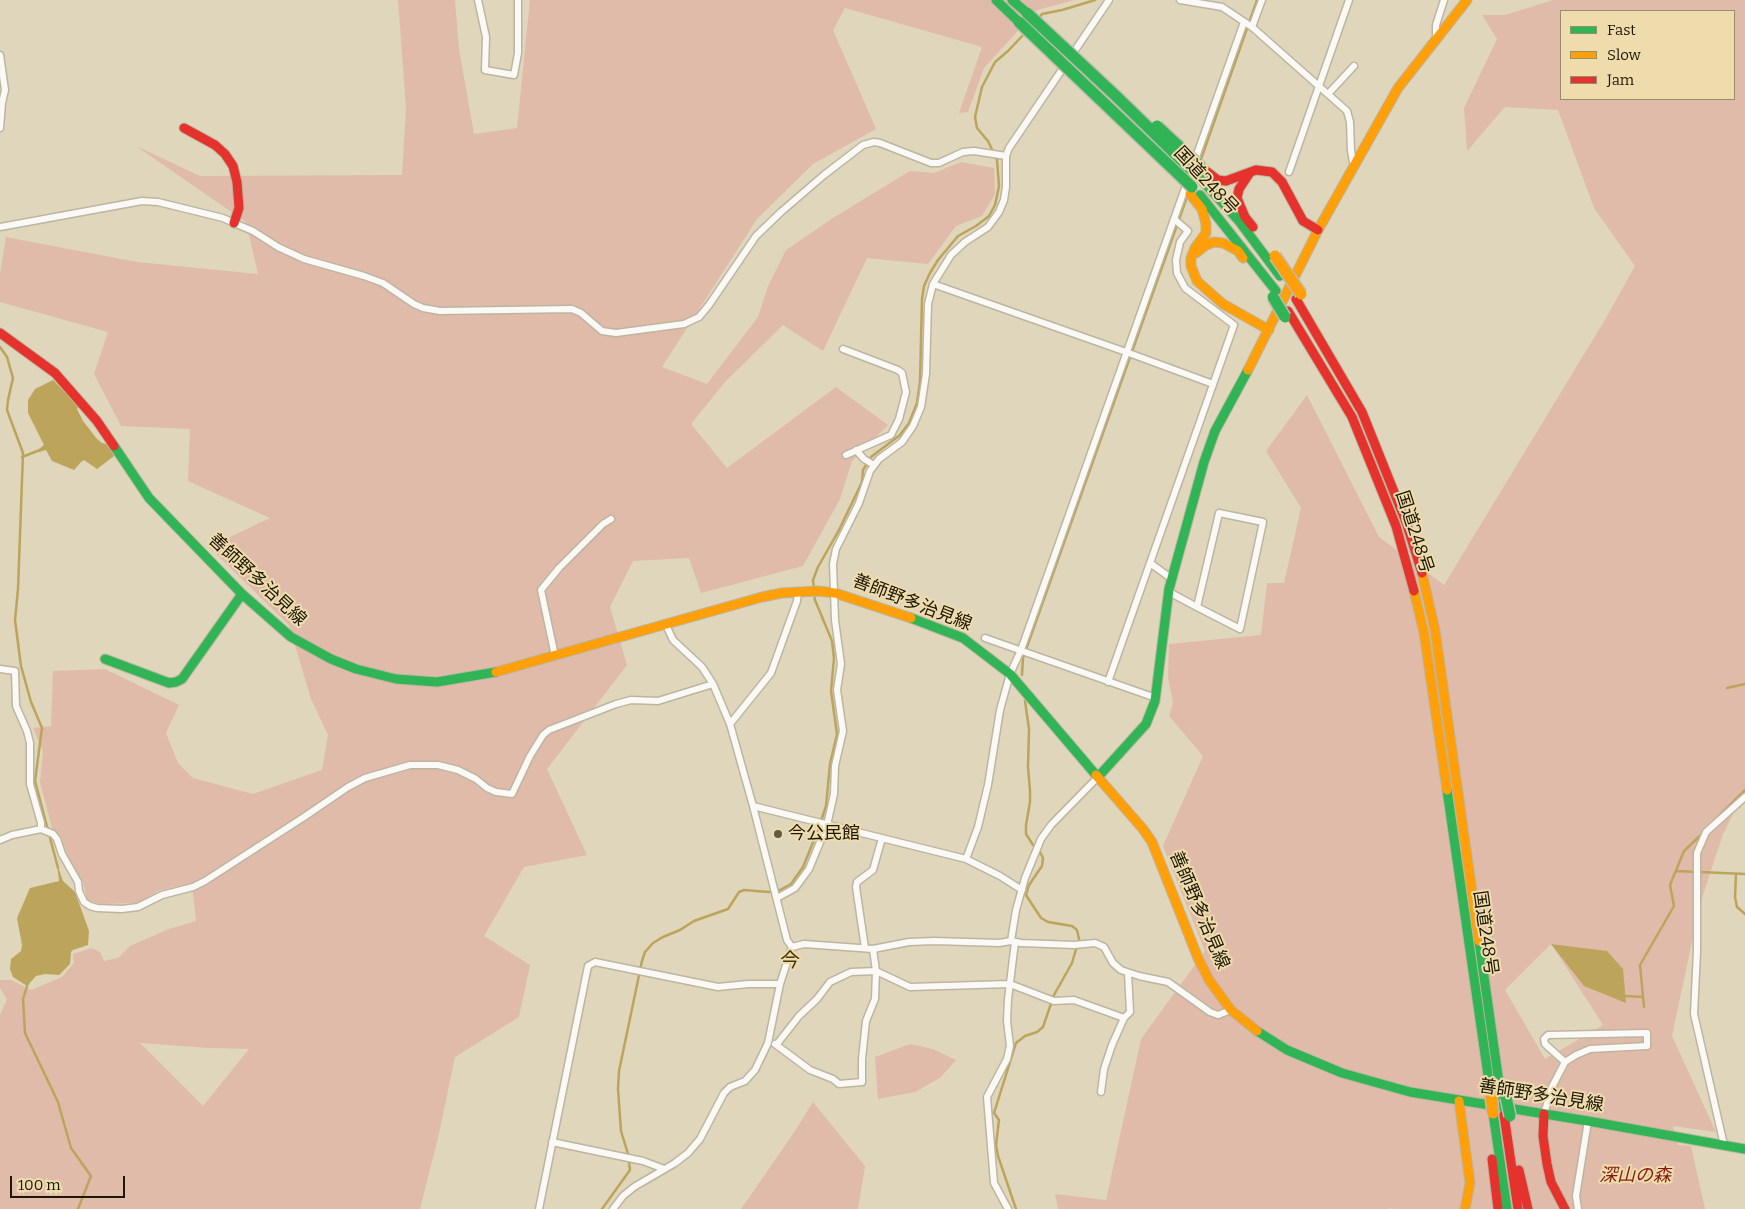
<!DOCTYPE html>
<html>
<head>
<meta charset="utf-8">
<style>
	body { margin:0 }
	#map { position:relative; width:1745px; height:1209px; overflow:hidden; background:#dfd6bc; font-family:Bitter,serif }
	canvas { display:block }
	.legend { position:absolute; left:1560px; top:10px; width:175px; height:90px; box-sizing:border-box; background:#eedcad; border:1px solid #9a8d6a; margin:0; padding:6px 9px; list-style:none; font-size:15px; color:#1d1705 }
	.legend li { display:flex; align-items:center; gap:10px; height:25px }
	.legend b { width:25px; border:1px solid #9a8d6a }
	.scale { position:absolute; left:10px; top:1176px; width:115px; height:22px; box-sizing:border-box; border:2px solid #1d1705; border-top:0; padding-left:6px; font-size:15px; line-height:18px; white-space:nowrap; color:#1d1705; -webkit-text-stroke:4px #eedcad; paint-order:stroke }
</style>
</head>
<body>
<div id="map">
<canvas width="1745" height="1209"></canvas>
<ul class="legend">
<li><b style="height:6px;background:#30b455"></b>Fast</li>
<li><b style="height:6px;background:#ff9f0a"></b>Slow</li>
<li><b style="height:6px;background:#e5322d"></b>Jam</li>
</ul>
<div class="scale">100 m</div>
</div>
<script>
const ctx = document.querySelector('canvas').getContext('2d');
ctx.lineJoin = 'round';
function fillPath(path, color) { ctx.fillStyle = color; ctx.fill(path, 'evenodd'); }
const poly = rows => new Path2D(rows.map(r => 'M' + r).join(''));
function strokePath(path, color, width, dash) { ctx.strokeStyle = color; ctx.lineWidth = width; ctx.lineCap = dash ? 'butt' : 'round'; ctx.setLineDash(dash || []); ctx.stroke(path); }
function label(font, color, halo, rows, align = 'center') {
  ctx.font = font + ' Bitter,"Noto Sans JP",serif'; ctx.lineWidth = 4; ctx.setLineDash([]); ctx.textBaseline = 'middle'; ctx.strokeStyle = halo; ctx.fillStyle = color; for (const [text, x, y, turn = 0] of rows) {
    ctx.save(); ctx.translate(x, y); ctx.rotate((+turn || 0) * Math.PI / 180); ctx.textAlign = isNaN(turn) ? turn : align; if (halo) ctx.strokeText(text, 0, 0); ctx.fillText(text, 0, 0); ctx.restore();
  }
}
const green = poly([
	[398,0,455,0,459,49,474,134,517,128,530,0,1075,0,1037,10,984,68,968,112,959,113,982,47,845,8,833,30,876,129,813,164,757,219,662,367,707,384,758,317,768,286,786,250,833,218,910,171,934,173,961,162,994,168,995,194,982,216,956,226,928,264,867,258,823,351,783,325,725,382,691,424,727,468,836,387,888,425,852,461,840,499,803,566,701,593,689,558,633,561,610,607,627,665,547,769,587,855,524,867,484,936,530,965,519,1017,455,1057,438,1138,420,1209,0,1209,0,1015,7,999,0,988,0,980,11,980,31,990,62,977,74,963,73,954,91,948,100,952,104,961,118,958,130,946,169,929,196,921,193,893,182,885,158,891,139,903,99,904,87,900,83,882,66,853,61,836,52,828,40,782,43,751,33,728,51,726,53,671,105,669,179,705,166,733,178,763,193,778,253,794,322,770,328,735,311,699,289,625,209,547,270,518,188,481,190,429,121,426,94,374,108,332,0,302,0,274,6,237,137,262,258,274,246,222,136,146,200,176,402,175,406,108],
	[140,1043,209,1048,249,1049,203,1106],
	[1553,0,1745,0,1745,791,1723,834,1700,904,1672,1036,1716,1132,1673,1126,1678,1145,1691,1146,1705,1209,1393,1209,1390,1208,1389,1209,1058,1209,1055,1194,1106,1200,1141,1039,1205,951,1163,846,1203,756,1169,716,1173,703,1168,677,1169,644,1261,635,1267,583,1284,583,1301,508,1266,451,1307,395,1379,537,1444,585,1606,318,1635,266,1594,208,1558,110,1505,107,1467,151,1464,108,1497,39,1482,15,1505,15],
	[1561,11,1734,11,1734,99,1561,99],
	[1551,944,1603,1025,1545,1059,1505,990],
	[910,1044,933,1049,956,1060,940,1078,915,1092,878,1099,875,1057],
	[813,1102,865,1166,858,1209,741,1209,795,1131]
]);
const water = poly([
	[53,380,79,406,77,409,83,421,97,439,102,443,107,444,114,456,97,469,84,460,81,462,74,470,52,461,46,450,39,452,39,449,44,445,28,413,28,400,35,389],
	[57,864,63,881,75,892,89,931,88,945,73,950,71,952,70,964,59,975,45,974,36,976,27,986,13,977,10,969,11,959,21,951,22,945,17,918,30,888,59,881],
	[1551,944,1607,951,1623,969,1626,1003,1584,986]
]);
const stream = poly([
	[1039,18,1042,14,1062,10,1095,0],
	[1200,162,1257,0],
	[0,347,7,357,13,378,8,400,7,410,23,453,18,589,15,620,21,666,31,702,42,728,35,781,58,868],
	[22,457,40,450],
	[814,589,813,580,818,567,839,530,862,482,863,470,871,457,900,435,909,423,917,403,920,382,922,299,924,286,930,273,938,260,958,236,976,226,989,216,995,205,999,186,997,160,988,141,977,128,975,117,982,87,995,62,1008,51,1025,33],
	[1022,675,1023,658,1187,197],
	[1727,688,1745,684],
	[1025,701,1029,729,1028,767,1030,791,1030,802,1026,825,1026,834,1033,845],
	[1718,817,1745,790],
	[1676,871,1745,874],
	[1736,874,1735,897,1737,907,1745,914],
	[28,983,23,999,25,1033,58,1102,71,1148,91,1176,78,1209],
	[1625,996,1643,997],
	[1644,1007,1640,965,1674,906,1670,885,1684,851,1704,832],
	[602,1209,630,1170,628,1154,621,1131,618,1089,619,1071,642,961,645,952,653,943,663,937,680,930,694,921,728,909,739,892,744,890,769,892,780,890,791,884,803,867,818,830,826,806,830,764,837,734,831,691,834,658,832,641,815,600,814,594],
	[1016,1209,998,1156,996,1145,999,1120,994,1113,1016,1043,1025,1036,1037,1032,1043,1027,1054,995,1072,963,1079,939,1077,930,1072,926,1048,922,1041,918,1026,895,1029,885,1042,866,1043,858,1040,852]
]);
const street = poly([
	[478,0,486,37,485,70,514,75,518,53,518,0],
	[1180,0,1222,7,1252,27,1347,111,1350,122,1351,151,1354,167],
	[1252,27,1262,0],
	[1436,38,1436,25,1444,0],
	[0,55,5,90,2,103,0,128],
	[1328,94,1354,66],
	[1289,172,1349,0],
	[0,227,142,201,158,202,223,218,234,223,253,231,278,247,304,259,364,276,383,283,414,304,423,308,440,311,572,309,581,313,602,331,616,333,684,324,699,317,709,305,756,236,781,212,824,175,863,145,874,142,880,143,931,163,939,163,963,152,974,151,1006,156],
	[933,284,1126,352,1213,384],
	[843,349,898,370,902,373,906,392,899,419,891,435,846,455],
	[856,450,864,459,874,465],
	[1150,563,1172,579],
	[1169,592,1197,607,1240,629,1263,522,1219,513,1197,607],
	[666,625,673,640,702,667,713,684,730,724,753,806,787,940,792,947],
	[985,638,1156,698],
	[555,656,541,590,559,568,603,524,611,519],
	[0,669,15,671,16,706,27,731,30,743,30,784,41,823,41,829],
	[1108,682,1234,325,1185,288,1177,273,1176,260,1180,242,1188,231,1174,219],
	[730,724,771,673,797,601,798,591],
	[753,806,966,859,1000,876,1022,890],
	[0,840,12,835,41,829,53,834,57,839,62,854,78,882,79,891,84,902,90,906,97,908,122,909,138,907,162,895,193,887,205,881,304,817,348,787,365,778,410,765,438,765,458,770,476,779,487,788,496,792,512,794,530,756,543,735,549,730,616,704,631,700,658,701,713,684],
	[966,859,978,827,988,785,1000,710,1010,674,1021,650,1244,22],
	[777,898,795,888,809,869,827,825,834,794,835,766,843,731,837,690,841,664,835,620,833,564,836,549,859,503,870,471,879,459,902,442,913,426,921,407,926,374,928,304,933,284,951,255,965,242,988,227,999,212,1004,200,1006,187,1006,156,1009,148,1109,0],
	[1011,941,1016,910,1025,878,1041,839,1051,825,1098,777],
	[792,947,804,944,873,949,909,942,935,941,999,943,1011,941,1021,943,1074,945,1095,943,1104,947,1113,963,1121,970,1139,976,1168,982,1210,1012,1218,1015,1231,1010],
	[865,948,856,887,857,882,873,870,882,838],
	[775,1044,810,1070,833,1079,839,1084,862,1082,862,1059,866,1021,875,999,876,971,873,949],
	[777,1044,799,1016,817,999,830,982,851,972,876,971,910,987,1010,984,1054,1001,1074,1000,1124,1018,1130,1012,1128,973],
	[1101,1092,1104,1069,1112,1045,1124,1018],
	[1544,1114,1552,1087,1565,1062,1545,1044,1544,1039,1548,1035,1647,1033,1647,1046,1590,1049,1576,1055,1565,1062],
	[552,1142,643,1161,664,1169],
	[1724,1145,1694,1014,1697,951,1697,853,1706,832,1745,797],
	[539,1209,588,966,595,962,718,987,748,984,780,984],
	[613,1209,623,1196,634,1187,675,1163,688,1153,700,1139,724,1093,730,1087,745,1081,755,1070,768,1043,780,984,792,947],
	[1008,1209,994,1183,987,1097,1007,1059,1010,1046,1007,1021,1008,999,1015,942],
	[1578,1209,1576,1196,1588,1121]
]);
const fast = poly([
	[996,0,1019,22],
	[1012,0,1027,13],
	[1198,176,1239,221,1280,276],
	[1200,195,1276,291],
	[114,446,149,498,242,594,291,637,331,659,356,669,396,679,437,682,496,672],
	[911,618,963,638,1010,674,1096,775],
	[105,659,169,683,176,682,182,679,242,594],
	[1098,777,1146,724,1155,701,1169,589,1204,462,1215,431,1248,370],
	[1447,790,1491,1096],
	[1479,941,1501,1097],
	[1257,1031,1287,1050,1342,1073,1410,1092,1588,1121,1745,1149],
	[1493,1113,1507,1209]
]);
const slow = poly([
	[1190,194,1202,209,1206,224,1206,233,1195,248,1191,258,1191,266,1197,281,1223,304,1269,330],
	[1196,253,1206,245,1214,242,1223,243,1238,251,1243,258],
	[1248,370,1318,230,1398,88,1467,0],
	[1422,573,1435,630,1479,941],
	[1414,591,1424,633,1447,790],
	[496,672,762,597,782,593,818,591,835,593,911,618],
	[1096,775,1143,829,1152,842,1198,958,1209,980,1231,1010,1257,1031],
	[1459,1101,1470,1183,1465,1209]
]);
const jam = poly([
	[184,128,215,145,225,154,233,166,237,182,239,208,234,223],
	[1201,167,1218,180,1226,181,1256,170,1272,172,1282,182,1303,221,1318,230],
	[1249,174,1239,189,1237,198,1245,217,1253,227],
	[1296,299,1362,412,1406,522,1422,573],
	[1288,311,1352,417,1396,526,1414,591],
	[0,333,55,373,97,421,114,446],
	[1544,1114,1543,1136,1547,1164,1551,1182,1565,1209],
	[1504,1115,1518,1209],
	[1492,1159,1498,1209],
	[1519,1170,1528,1209]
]);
const fastBridge = poly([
	[1027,13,1117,97,1198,176],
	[1019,22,1192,187],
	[1157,126,1201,167],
	[1273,297,1285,317],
	[1506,1097,1510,1116]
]);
const slowBridge = poly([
	[1275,256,1301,294],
	[1491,1096,1493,1113]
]);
const markers = [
	[778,834,5,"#615a45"]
];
const streetNames = [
	["国道248号",1206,181,47],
	["国道248号",1414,532,72],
	["善師野多治見線",257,580,43],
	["善師野多治見線",912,603,21],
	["善師野多治見線",1199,910,67],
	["国道248号",1485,933,82],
	["善師野多治見線",1541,1096,9]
];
const poiNames = [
	["今公民館",788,834]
];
const parkNames = [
	["深山の森",1635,1176]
];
const quarterNames = [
	["今",790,961]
];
fillPath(green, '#e1bbaa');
fillPath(water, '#bda45b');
strokePath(stream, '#bda45b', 2.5);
strokePath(street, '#bcb5a0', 9);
strokePath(fast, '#bcb5a0', 11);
strokePath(slow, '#bcb5a0', 11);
strokePath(jam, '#bcb5a0', 11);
strokePath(street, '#faf9f5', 6);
strokePath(fast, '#30b455', 9);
strokePath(slow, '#ff9f0a', 9);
strokePath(jam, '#e5322d', 9);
strokePath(fastBridge, '#bebaac', 14, []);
strokePath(slowBridge, '#bebaac', 14, []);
strokePath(fastBridge, '#30b455', 11);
strokePath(slowBridge, '#ff9f0a', 11);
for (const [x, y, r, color] of markers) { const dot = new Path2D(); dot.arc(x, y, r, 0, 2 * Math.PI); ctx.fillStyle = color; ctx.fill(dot); strokePath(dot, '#eedcad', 2); }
label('18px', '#1d1705', '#eedcad', streetNames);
label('18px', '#1d1705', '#eedcad', poiNames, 'left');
label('italic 18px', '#86190f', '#eedcad', parkNames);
label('20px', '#463709', '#eedcad', quarterNames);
</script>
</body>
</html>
